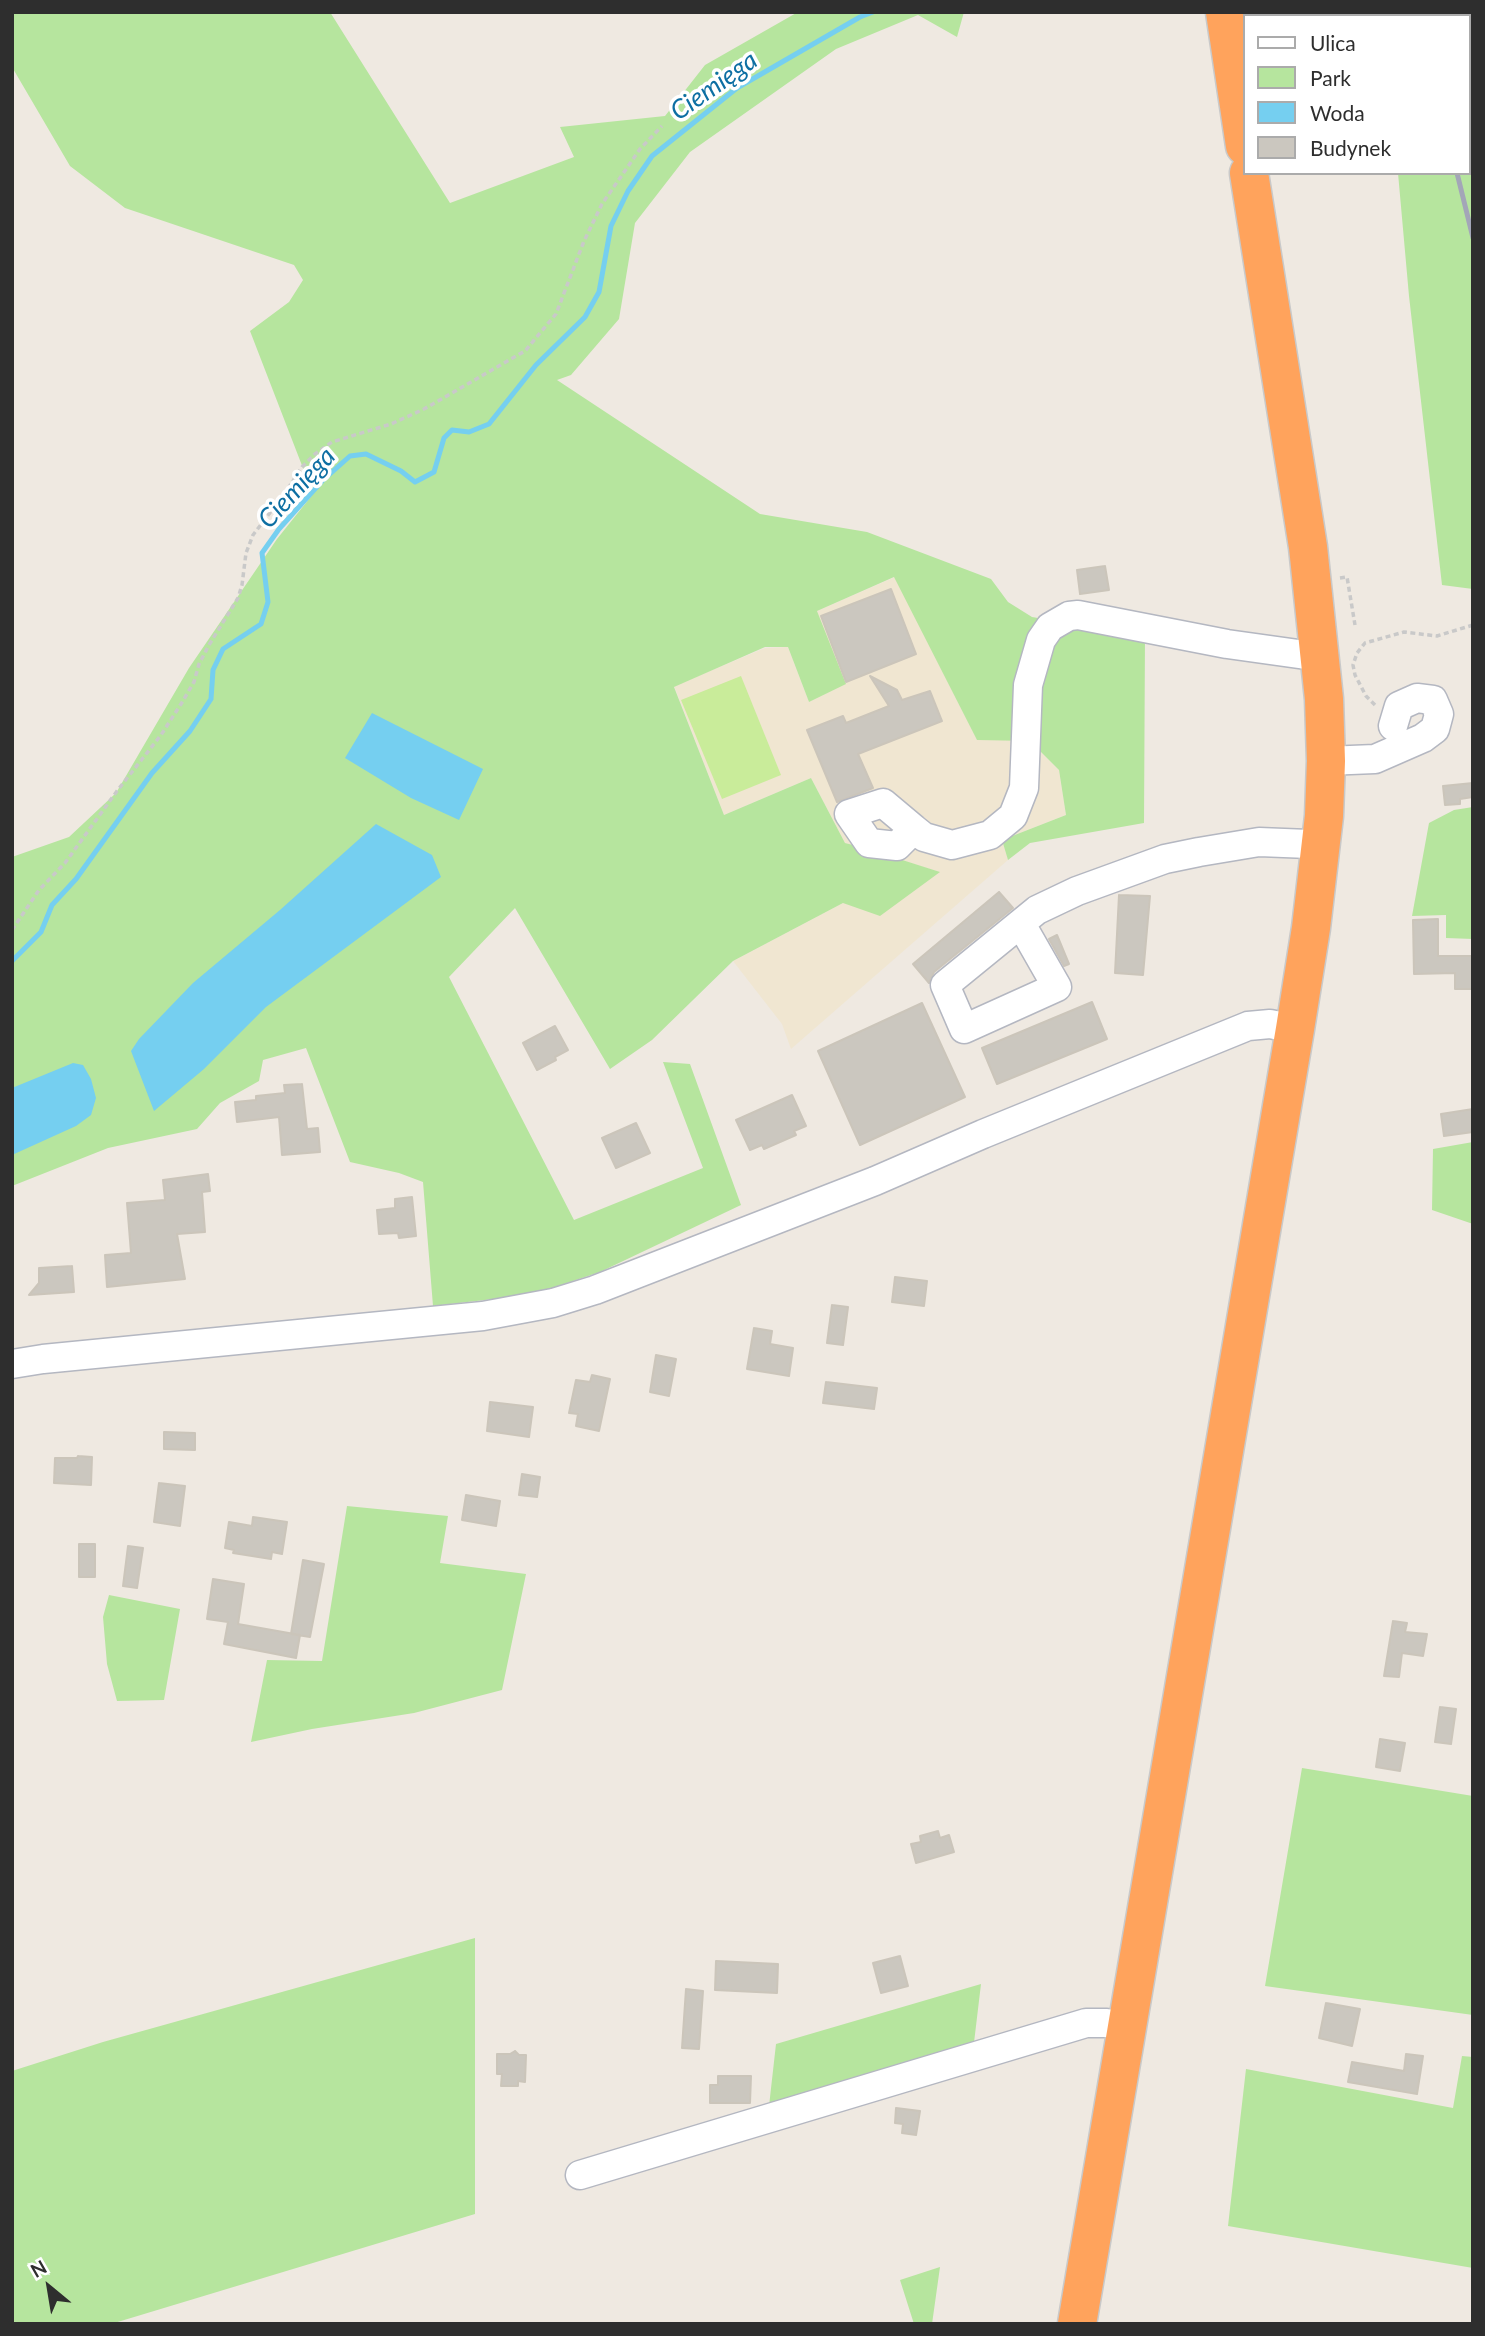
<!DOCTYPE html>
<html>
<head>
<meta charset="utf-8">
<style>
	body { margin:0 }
	#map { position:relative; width:1485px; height:2336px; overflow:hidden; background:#efe9e1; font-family:Lato,sans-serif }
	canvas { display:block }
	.frame { position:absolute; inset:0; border:14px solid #2e2e2e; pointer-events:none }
	.legend { position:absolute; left:1243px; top:14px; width:228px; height:161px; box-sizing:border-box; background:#fff; border:2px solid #ababab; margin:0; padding:9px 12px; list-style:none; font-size:21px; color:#2e2e2e }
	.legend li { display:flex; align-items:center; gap:14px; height:35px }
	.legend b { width:35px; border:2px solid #ababab }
	.north { position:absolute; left:14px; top:2252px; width:70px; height:70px; -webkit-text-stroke:5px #fff; paint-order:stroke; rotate:330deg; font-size:19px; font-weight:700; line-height:28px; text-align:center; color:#2e2e2e }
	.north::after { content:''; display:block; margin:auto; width:24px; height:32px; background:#2e2e2e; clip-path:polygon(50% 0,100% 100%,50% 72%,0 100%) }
</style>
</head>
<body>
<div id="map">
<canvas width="1485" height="2336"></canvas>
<div class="frame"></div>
<ul class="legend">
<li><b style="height:9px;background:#fff"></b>Ulica</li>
<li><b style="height:19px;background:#b6e59e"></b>Park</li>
<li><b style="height:19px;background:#75cff0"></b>Woda</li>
<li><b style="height:19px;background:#cbc7bf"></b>Budynek</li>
</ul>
<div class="north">N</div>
</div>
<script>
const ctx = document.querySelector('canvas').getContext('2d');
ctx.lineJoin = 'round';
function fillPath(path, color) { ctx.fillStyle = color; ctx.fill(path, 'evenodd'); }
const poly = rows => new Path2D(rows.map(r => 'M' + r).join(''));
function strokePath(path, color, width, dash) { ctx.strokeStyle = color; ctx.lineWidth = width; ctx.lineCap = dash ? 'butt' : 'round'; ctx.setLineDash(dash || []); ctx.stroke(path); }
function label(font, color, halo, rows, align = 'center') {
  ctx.font = font + ' Lato,sans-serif'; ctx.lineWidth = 7; ctx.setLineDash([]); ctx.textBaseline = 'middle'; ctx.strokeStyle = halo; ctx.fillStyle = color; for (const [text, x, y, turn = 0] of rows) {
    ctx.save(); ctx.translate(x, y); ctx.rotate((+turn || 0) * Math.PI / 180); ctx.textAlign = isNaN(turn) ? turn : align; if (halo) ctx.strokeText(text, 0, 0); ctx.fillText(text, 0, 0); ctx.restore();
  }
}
const education = poly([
	[895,577,977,739,1030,741,1059,770,1066,815,1002,840,1008,860,791,1049,782,1024,733,961,843,903,939,872,845,843,811,778,724,815,674,686,765,648,788,647,809,702,845,684,817,611]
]);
const green = poly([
	[12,12,330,12,450,203,574,157,560,127,665,116,705,65,798,12,964,12,957,37,918,15,836,49,690,152,635,223,619,319,571,375,557,380,760,514,867,532,991,579,1008,602,1032,617,1145,636,1144,823,1030,843,1008,860,1002,840,1066,815,1059,770,1030,741,977,740,894,577,817,611,846,684,809,702,788,647,765,647,674,687,724,815,811,778,845,843,853,845,880,829,896,858,940,872,880,916,843,903,733,961,652,1040,610,1069,515,908,449,977,574,1220,703,1168,663,1062,690,1064,741,1205,600,1272,555,1287,528,1295,433,1306,423,1182,399,1173,350,1162,306,1048,263,1060,259,1081,220,1103,197,1129,108,1148,12,1186,12,857,69,837,116,793,189,668,277,539,313,494,250,331,289,302,303,280,294,265,125,208,70,166,12,67],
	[1387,12,1473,12,1473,589,1442,585,1409,296,1398,173,1469,173,1469,16,1387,16],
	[1473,807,1473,939,1446,938,1446,915,1412,916,1429,823,1454,810],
	[1473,1142,1473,1224,1432,1210,1433,1149],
	[347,1506,448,1516,440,1563,526,1574,502,1690,414,1713,312,1729,251,1742,267,1660,322,1661],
	[109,1595,180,1609,164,1700,117,1701,107,1664,103,1617],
	[1302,1768,1473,1796,1473,2015,1265,1986],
	[475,1938,475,2214,111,2324,12,2324,12,2071,103,2042],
	[981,1984,973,2051,768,2115,776,2044],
	[1462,2056,1473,2057,1473,2268,1228,2226,1246,2069,1453,2108],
	[940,2267,932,2324,914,2324,900,2280]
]);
const pitch = poly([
	[741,676,781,775,722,799,681,700]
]);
const water = poly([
	[372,713,483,769,459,820,411,798,345,758],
	[376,824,432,855,441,877,266,1007,204,1069,154,1111,131,1051,139,1039,193,983,280,910],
	[73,1063,83,1065,91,1079,96,1098,91,1115,76,1126,12,1155,12,1088]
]);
const stream = poly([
	[12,961,41,932,52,905,76,879,152,773,190,731,211,699,213,670,223,649,261,624,268,602,262,553,279,529,322,481,350,456,366,454,401,471,415,482,434,472,444,438,452,430,469,432,489,424,536,365,585,317,599,292,611,226,628,191,652,156,737,88,860,17,873,12]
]);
const building = poly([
	[1105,566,1109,590,1080,594,1077,570,1105,566],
	[891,589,916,654,846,682,821,616,891,589],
	[870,676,897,690,902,700,930,691,942,721,858,754,873,788,837,802,807,730,843,716,846,723,889,706,870,676],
	[1473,783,1473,797,1460,799,1460,804,1445,805,1443,786,1473,783],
	[999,892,1013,908,934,972,929,983,913,964,999,892],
	[1119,895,1150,896,1143,975,1115,973,1119,895],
	[1438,919,1438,956,1473,956,1473,989,1455,989,1455,973,1414,974,1413,920,1438,919],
	[1057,935,1069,964,1064,966,1049,939,1057,935],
	[1092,1002,1107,1039,997,1084,982,1048,1092,1002],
	[922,1003,965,1097,860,1145,818,1051,922,1003],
	[555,1026,568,1050,555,1057,556,1060,537,1070,523,1043,555,1026],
	[302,1084,307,1129,318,1128,320,1152,282,1155,279,1117,237,1122,235,1102,256,1100,256,1096,285,1093,284,1085,302,1084],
	[792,1095,806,1126,794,1131,796,1135,764,1149,762,1145,750,1150,736,1120,792,1095],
	[1473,1109,1473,1132,1444,1136,1441,1114,1473,1109],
	[636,1123,650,1153,616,1168,602,1138,636,1123],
	[208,1174,210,1191,202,1192,205,1232,177,1234,185,1279,107,1287,105,1255,131,1253,127,1203,165,1200,163,1180,208,1174],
	[412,1197,416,1236,399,1238,398,1233,379,1234,377,1210,395,1208,395,1199,412,1197],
	[72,1266,74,1292,29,1295,39,1283,39,1268,72,1266],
	[895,1277,927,1281,924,1306,892,1302,895,1277],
	[832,1305,848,1307,843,1345,827,1343,832,1305],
	[754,1328,772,1331,770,1344,793,1348,789,1376,747,1369,754,1328],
	[656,1355,676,1359,669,1396,650,1392,656,1355],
	[592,1375,610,1379,599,1431,576,1426,578,1414,569,1413,576,1380,590,1382,592,1375],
	[826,1382,877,1388,874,1409,823,1403,826,1382],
	[490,1402,533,1407,529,1437,487,1431,490,1402],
	[164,1432,195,1433,195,1450,164,1449,164,1432],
	[78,1456,92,1457,91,1485,54,1483,55,1458,77,1458,78,1456],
	[522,1474,540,1477,537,1497,519,1495,522,1474],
	[159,1483,185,1486,180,1526,154,1522,159,1483],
	[466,1495,500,1501,496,1526,462,1520,466,1495],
	[253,1517,287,1522,282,1554,272,1552,271,1559,233,1553,234,1550,225,1548,229,1522,252,1526,253,1517],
	[79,1544,95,1544,95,1577,79,1577,79,1544],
	[128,1546,143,1548,137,1588,123,1586,128,1546],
	[303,1560,324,1564,310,1637,291,1634,303,1560],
	[213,1579,244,1584,238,1624,300,1635,296,1658,224,1644,228,1622,207,1619,213,1579],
	[1393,1621,1407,1623,1405,1632,1427,1634,1423,1656,1402,1653,1399,1677,1384,1676,1393,1621],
	[1440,1707,1456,1709,1451,1744,1435,1742,1440,1707],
	[1380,1739,1405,1743,1400,1771,1376,1767,1380,1739],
	[938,1831,940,1838,949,1835,954,1852,916,1863,911,1844,921,1842,920,1836,938,1831],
	[900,1956,908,1986,881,1993,873,1963,900,1956],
	[716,1961,778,1964,777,1993,715,1990,716,1961],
	[686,1989,703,1991,699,2049,682,2048,686,1989],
	[1326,2003,1360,2009,1352,2046,1319,2038,1326,2003],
	[515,2051,519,2055,526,2055,525,2082,518,2081,518,2086,501,2086,502,2074,497,2074,497,2054,510,2054,515,2051],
	[1406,2054,1423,2056,1417,2094,1348,2082,1352,2062,1404,2071,1406,2054],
	[718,2076,751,2076,750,2103,710,2103,710,2085,718,2085,718,2076],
	[896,2108,920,2111,916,2135,902,2133,903,2124,895,2123,896,2108]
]);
const path = poly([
	[1340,578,1347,577,1355,625],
	[1375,705,1366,696,1355,675,1353,665,1357,653,1365,643,1404,632,1437,636,1473,625],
	[12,930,39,890,65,863,117,791,161,735,181,704,194,682,199,664,209,645,238,598,242,585,246,553,253,535,285,493,302,467,315,454,332,442,391,424,424,409,525,351,556,314,584,241,602,204,640,149,662,126]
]);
const minor = poly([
	[1326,761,1375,759,1423,738,1435,729,1439,714,1433,700,1417,698,1399,706,1393,726],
	[914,829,897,846,869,843,849,814,883,803,914,829,924,837,952,845,990,835,1013,816,1024,788,1028,685,1041,640,1050,627,1069,616,1078,615,1227,644,1320,657],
	[1021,924,1057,987,964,1029,945,985,1037,910,1077,891,1165,859,1199,852,1259,842,1309,844,1321,847],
	[12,1364,43,1359,483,1316,553,1303,595,1290,875,1181,983,1134,1248,1026,1270,1024,1295,1029],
	[580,2175,1086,2023,1107,2023,1126,2028]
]);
const highway = poly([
	[1225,12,1245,146],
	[1077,2324,1295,1029,1311,928,1324,816,1326,761,1324,699,1308,547,1249,173]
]);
const rail = poly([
	[1423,12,1424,16],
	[1457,173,1473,238]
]);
const waterNames = [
	["Ciemięga",714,86,-35],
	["Ciemięga",297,488,-47]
];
fillPath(education, '#f0e6d1');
fillPath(green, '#b6e59e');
fillPath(pitch, '#c9ec9a');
fillPath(water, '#75cff0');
strokePath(stream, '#75cff0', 5);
fillPath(building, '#cbc7bf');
strokePath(building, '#cbc5ba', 2);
strokePath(minor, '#b4b7c1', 31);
strokePath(highway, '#c9c9c9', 41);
strokePath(path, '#c9c9c9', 3.5, [5, 3.5]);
strokePath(minor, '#fff', 28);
strokePath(highway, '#ffa35c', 38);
strokePath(rail, '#a3a6b8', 5);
label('italic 26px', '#0d6fa3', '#fff', waterNames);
</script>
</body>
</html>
